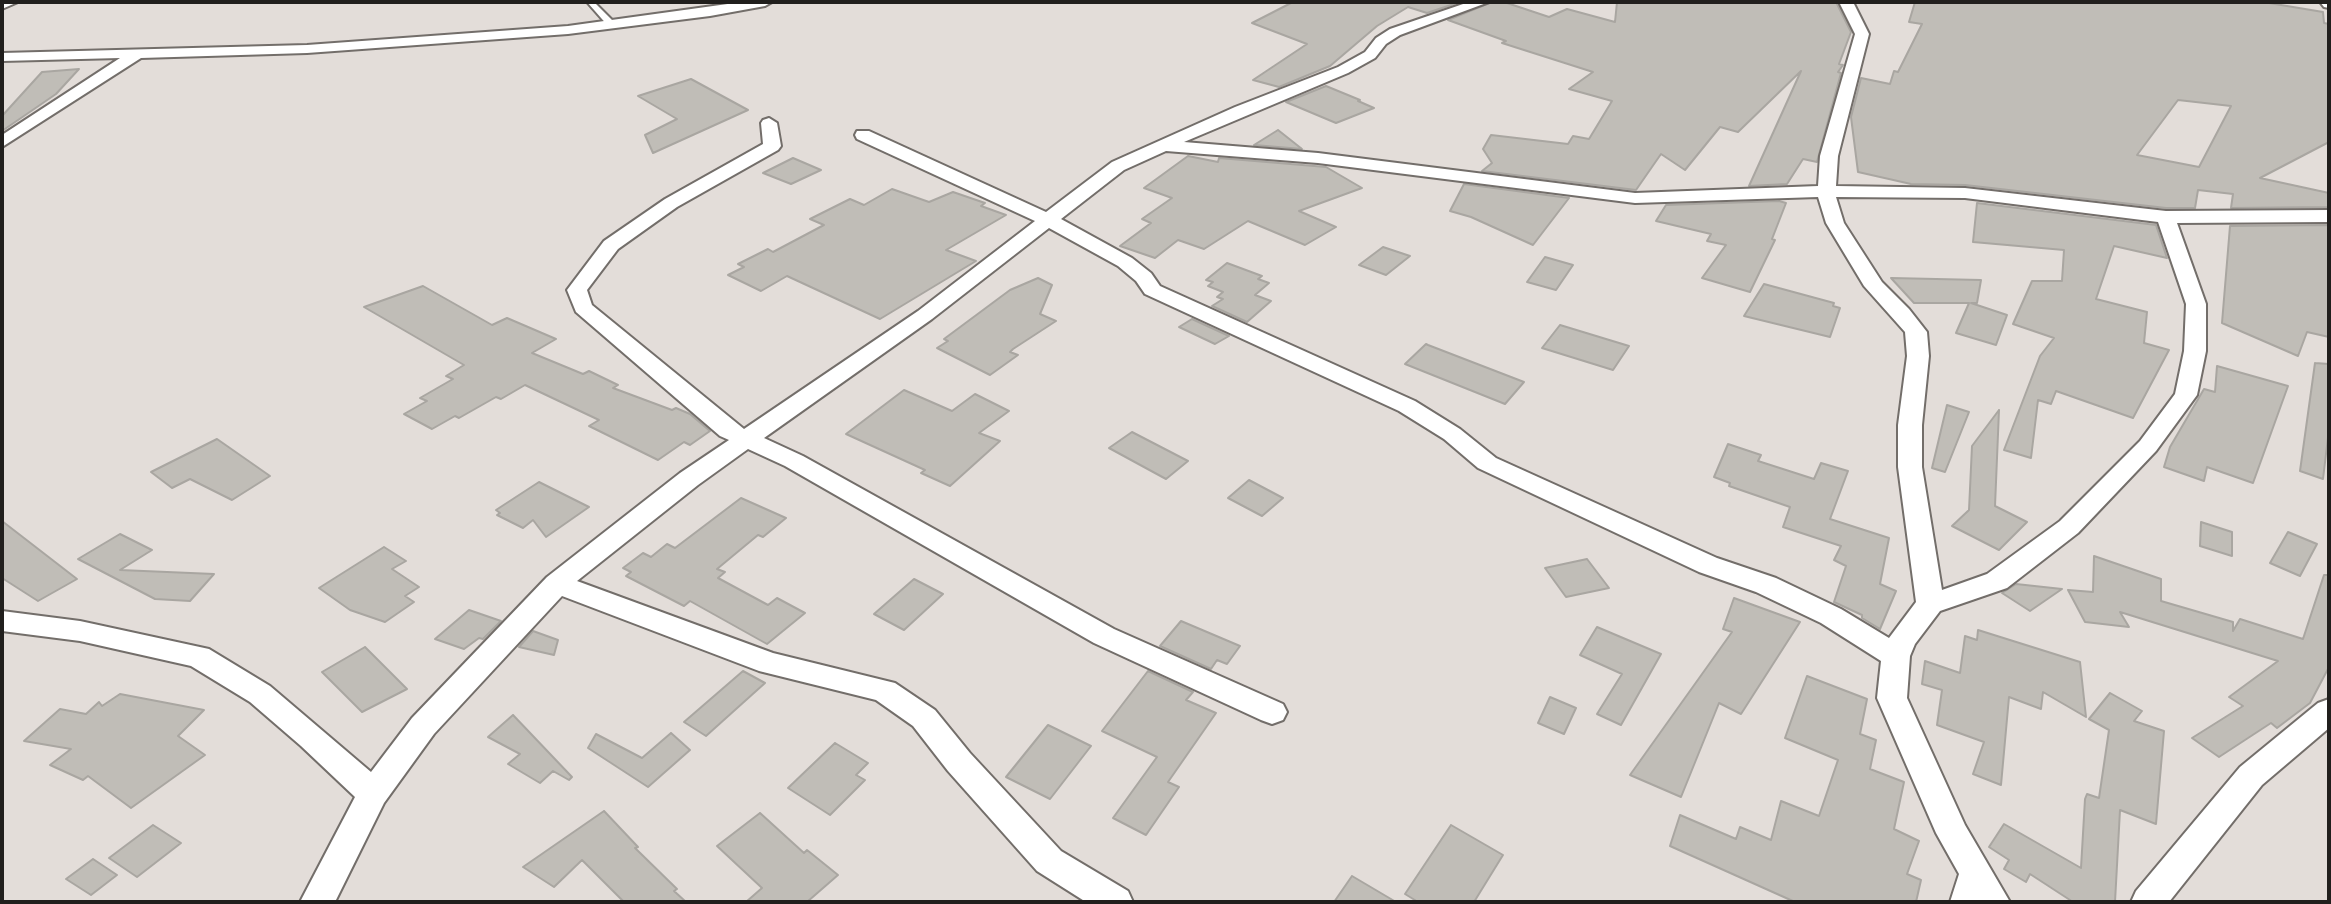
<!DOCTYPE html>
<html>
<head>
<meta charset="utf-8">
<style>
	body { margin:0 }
	#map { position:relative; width:2331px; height:904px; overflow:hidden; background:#e3ddd9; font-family:"DejaVu Sans",sans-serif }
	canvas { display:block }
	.frame { position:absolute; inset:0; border:4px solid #211f1d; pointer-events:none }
</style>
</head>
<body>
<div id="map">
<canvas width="2331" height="904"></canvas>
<div class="frame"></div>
</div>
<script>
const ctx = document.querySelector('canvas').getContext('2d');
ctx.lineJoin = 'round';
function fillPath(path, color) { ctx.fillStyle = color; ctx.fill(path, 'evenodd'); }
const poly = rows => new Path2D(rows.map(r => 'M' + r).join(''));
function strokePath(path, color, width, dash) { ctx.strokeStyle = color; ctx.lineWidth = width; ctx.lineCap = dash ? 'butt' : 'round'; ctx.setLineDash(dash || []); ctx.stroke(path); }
const building = poly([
	[1293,2,1460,2,1427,13,1408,7,1377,26,1330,66,1279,87,1253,80,1307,44,1252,23,1293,2],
	[1492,2,1504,2,1549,17,1567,9,1615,22,1617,2,1836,2,1851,32,1839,64,1843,65,1838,72,1841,73,1817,162,1803,159,1787,184,1749,186,1801,71,1738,132,1720,127,1685,170,1661,154,1636,190,1482,171,1492,163,1483,149,1491,135,1568,144,1573,136,1589,139,1612,101,1569,89,1593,72,1502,43,1506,41,1448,20,1492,2],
	[1915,2,2263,2,2323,12,2324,23,2329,24,2329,142,2260,178,2329,193,2329,207,2231,208,2233,194,2198,190,2195,208,2166,208,1965,185,1911,184,1858,172,1851,117,1861,78,1890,84,1894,71,1898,72,1922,24,1909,22,1915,2],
	[2178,100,2231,106,2199,167,2137,155,2178,100],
	[79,69,56,94,2,131,2,116,42,72,79,69],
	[691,79,748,110,653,153,645,135,677,119,638,96,691,79],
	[1326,86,1360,100,1358,101,1374,108,1336,123,1286,102,1326,86],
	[1278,130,1302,149,1254,145,1278,130],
	[1188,156,1218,162,1219,158,1326,167,1362,188,1299,211,1336,227,1305,245,1248,221,1204,249,1178,240,1155,258,1120,246,1151,223,1142,219,1172,198,1144,188,1188,156],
	[793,158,821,170,791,184,763,173,793,158],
	[1464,184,1569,198,1533,245,1471,217,1450,211,1464,184],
	[892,189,929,202,953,192,985,203,981,206,1006,215,946,250,976,261,880,319,787,276,761,291,728,275,744,267,738,264,768,249,773,252,824,225,810,219,850,199,864,205,892,189],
	[1779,201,1786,203,1772,239,1775,240,1750,292,1702,278,1726,245,1707,241,1711,234,1656,221,1666,205,1779,201],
	[1977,203,2156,225,2167,258,2114,246,2096,299,2147,312,2144,343,2169,350,2133,418,2056,391,2051,404,2038,400,2031,458,2004,450,2040,356,2054,338,2013,324,2032,281,2062,281,2064,250,1973,242,1977,203],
	[2329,225,2329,337,2307,332,2298,356,2222,323,2230,226,2329,225],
	[1383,247,1410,256,1386,275,1359,265,1383,247],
	[1545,257,1573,265,1556,290,1527,282,1545,257],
	[1227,263,1262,276,1258,279,1269,283,1255,295,1271,301,1247,322,1212,306,1223,299,1217,297,1223,292,1208,286,1213,282,1206,280,1227,263],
	[1038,278,1052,285,1040,314,1056,321,1013,349,1010,352,1018,355,990,375,937,348,948,341,944,339,1010,290,1038,278],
	[1891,278,1981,280,1977,303,1971,303,2007,315,1996,345,1956,333,1969,303,1914,303,1891,278],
	[1764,284,1834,303,1833,306,1840,308,1830,337,1744,316,1764,284],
	[423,286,492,325,507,318,556,339,532,353,583,374,589,371,618,385,613,388,672,410,676,408,690,414,710,431,690,445,684,442,658,460,589,426,599,420,525,385,501,399,496,397,459,418,455,416,432,429,404,414,427,401,420,398,453,379,446,376,464,365,364,307,423,286],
	[1192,319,1229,336,1215,344,1179,327,1192,319],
	[1560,325,1629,346,1613,370,1542,348,1560,325],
	[1426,344,1428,345,1524,382,1505,404,1405,364,1426,344],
	[2315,363,2329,364,2329,429,2323,479,2300,471,2315,363],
	[2217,366,2288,386,2253,483,2207,467,2204,481,2164,467,2170,447,2204,389,2215,392,2217,366],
	[904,390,952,411,975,394,1009,411,979,433,1000,441,950,486,921,473,925,470,846,434,904,390],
	[1947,405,1969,412,1945,472,1932,468,1947,405],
	[1999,410,1995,506,2027,522,1999,550,1952,526,1969,510,1972,446,1999,410],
	[1132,432,1188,461,1166,479,1109,448,1132,432],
	[217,439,270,476,232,500,190,479,172,488,151,472,217,439],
	[1728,444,1761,455,1758,461,1814,479,1821,463,1848,471,1830,519,1889,538,1880,584,1896,591,1880,629,1862,618,1862,615,1834,602,1846,566,1834,560,1841,546,1783,527,1790,507,1729,486,1730,483,1714,477,1728,444],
	[1249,480,1283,498,1262,516,1228,498,1249,480],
	[539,482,589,507,546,537,533,520,523,528,497,515,500,513,496,510,539,482],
	[741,498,786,518,763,537,758,535,717,569,725,572,718,578,768,605,777,598,805,613,767,644,690,601,684,606,626,576,631,572,623,568,643,553,651,557,667,544,675,548,741,498],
	[2,521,77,579,38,601,2,578,2,521],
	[2201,522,2232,532,2232,556,2200,546,2201,522],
	[2288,532,2317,544,2300,576,2270,563,2288,532],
	[120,534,152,550,120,570,214,574,190,601,155,599,78,559,120,534],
	[384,547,406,561,392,569,419,587,405,596,414,602,385,622,350,610,319,588,384,547],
	[2094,556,2161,579,2161,601,2233,622,2233,631,2240,619,2303,639,2324,575,2329,575,2329,667,2310,703,2277,728,2271,723,2219,757,2192,738,2243,706,2229,697,2278,661,2120,612,2129,627,2085,622,2068,590,2093,592,2094,556],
	[1587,559,1609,588,1566,597,1545,568,1587,559],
	[914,579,943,594,904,630,874,614,914,579],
	[2016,584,2062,589,2030,611,2002,593,2016,584],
	[1734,598,1800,622,1741,714,1719,703,1681,797,1630,775,1732,632,1723,629,1734,598],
	[469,610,501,621,483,639,479,638,464,649,435,639,469,610],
	[1181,621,1240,646,1227,664,1217,660,1211,669,1160,646,1181,621],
	[1597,627,1661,654,1621,725,1597,714,1622,674,1580,655,1597,627],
	[1978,630,2080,662,2086,717,2043,692,2041,709,2009,697,2001,785,1973,774,1984,742,1937,725,1942,690,1922,684,1925,661,1960,673,1965,636,1977,640,1978,630],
	[533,631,558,640,554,655,519,647,533,631],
	[365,647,407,689,362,712,322,672,365,647],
	[743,671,765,683,706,736,684,722,743,671],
	[1148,671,1193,692,1186,700,1216,713,1168,782,1179,787,1146,835,1113,818,1157,757,1102,731,1148,671],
	[1807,676,1867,699,1860,734,1876,740,1870,769,1904,782,1894,829,1919,841,1907,874,1921,880,1916,902,1795,902,1670,846,1680,815,1736,839,1740,827,1771,840,1781,801,1819,816,1838,760,1785,738,1807,676],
	[2110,693,2142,711,2134,721,2164,731,2156,824,2120,810,2115,902,2073,902,2030,874,2026,882,2004,869,2009,860,1989,847,2004,824,2081,868,2085,799,2087,794,2099,798,2109,730,2089,719,2110,693],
	[120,694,204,710,178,736,205,755,131,808,88,776,83,780,50,765,71,749,24,741,60,709,86,714,99,702,102,706,120,694],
	[1550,697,1576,708,1564,734,1538,723,1550,697],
	[513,715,572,777,569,780,553,771,540,783,508,764,520,754,488,737,513,715],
	[1048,725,1091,746,1050,799,1006,777,1048,725],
	[671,733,690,750,648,787,588,748,596,734,642,758,671,733],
	[835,743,868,763,856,775,865,780,830,815,788,788,835,743],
	[604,811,638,847,635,848,677,889,674,891,686,902,624,902,582,860,554,887,523,867,604,811],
	[760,813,804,853,807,850,838,875,807,902,746,902,762,888,717,846,760,813],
	[153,825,181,843,137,877,109,858,153,825],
	[1451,825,1503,855,1474,902,1418,902,1405,894,1451,825],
	[93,859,117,875,91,895,66,879,93,859],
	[1352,876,1396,902,1334,902,1352,876]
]);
const service = poly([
	[587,2,594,2,615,23,615,27,609,27,587,2]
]);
const minor = poly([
	[2,2,18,2,2,9,2,2],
	[742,2,772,2,765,6,710,16,568,34,307,53,141,58,2,147,2,135,120,58,2,61,2,53,307,45,568,26,742,2],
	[1469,2,1489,2,1400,35,1386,44,1375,58,1348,73,1184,142,1318,153,1635,193,1818,186,1820,156,1855,34,1839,2,1853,2,1869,34,1838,156,1836,186,1965,188,2166,211,2329,210,2329,222,2177,223,2206,304,2206,351,2197,395,2156,451,2078,533,2007,588,1940,611,1915,644,1910,656,1907,698,1965,825,2010,902,1950,902,1959,874,1936,833,1877,698,1881,661,1821,623,1756,592,1699,572,1478,468,1444,439,1399,411,1145,294,1136,281,1118,266,1049,228,932,319,764,438,803,456,1114,629,1283,704,1287,712,1283,720,1272,724,1261,720,1094,643,785,466,748,449,698,485,577,581,773,653,895,683,935,710,970,753,1061,851,1128,891,1133,902,1086,902,1037,871,948,771,913,726,876,700,759,671,562,596,434,734,384,803,335,902,300,902,355,797,301,746,250,702,191,666,80,641,2,631,2,611,80,621,209,649,270,686,371,772,412,718,547,577,680,473,729,440,720,436,576,312,567,290,604,241,665,199,763,144,761,123,763,120,769,118,777,123,781,146,778,150,677,207,618,249,587,290,592,305,744,429,918,311,1035,221,857,139,855,135,857,131,869,131,1046,212,1112,162,1235,107,1338,67,1365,52,1376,38,1390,29,1469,2],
	[1166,151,1318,163,1635,203,1818,197,1826,223,1864,286,1905,332,1907,356,1898,425,1898,467,1916,602,1889,638,1841,609,1776,578,1717,558,1496,458,1460,429,1415,401,1160,286,1151,273,1132,258,1061,219,1124,170,1166,151],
	[1836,197,1965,198,2158,222,2186,304,2184,351,2175,394,2140,441,2060,521,1987,574,1942,590,1922,467,1922,425,1929,356,1927,332,1909,309,1882,282,1844,223,1836,197],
	[2320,2,2329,2,2329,8,2324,7,2320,2],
	[2329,699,2329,728,2262,785,2169,902,2131,902,2136,891,2240,767,2318,703,2329,699]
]);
fillPath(building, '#c0bdb7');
strokePath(building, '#a9a6a1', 2);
strokePath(service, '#736e6a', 4);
strokePath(minor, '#736e6a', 4);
fillPath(service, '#fff');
fillPath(minor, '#fff');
</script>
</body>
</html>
